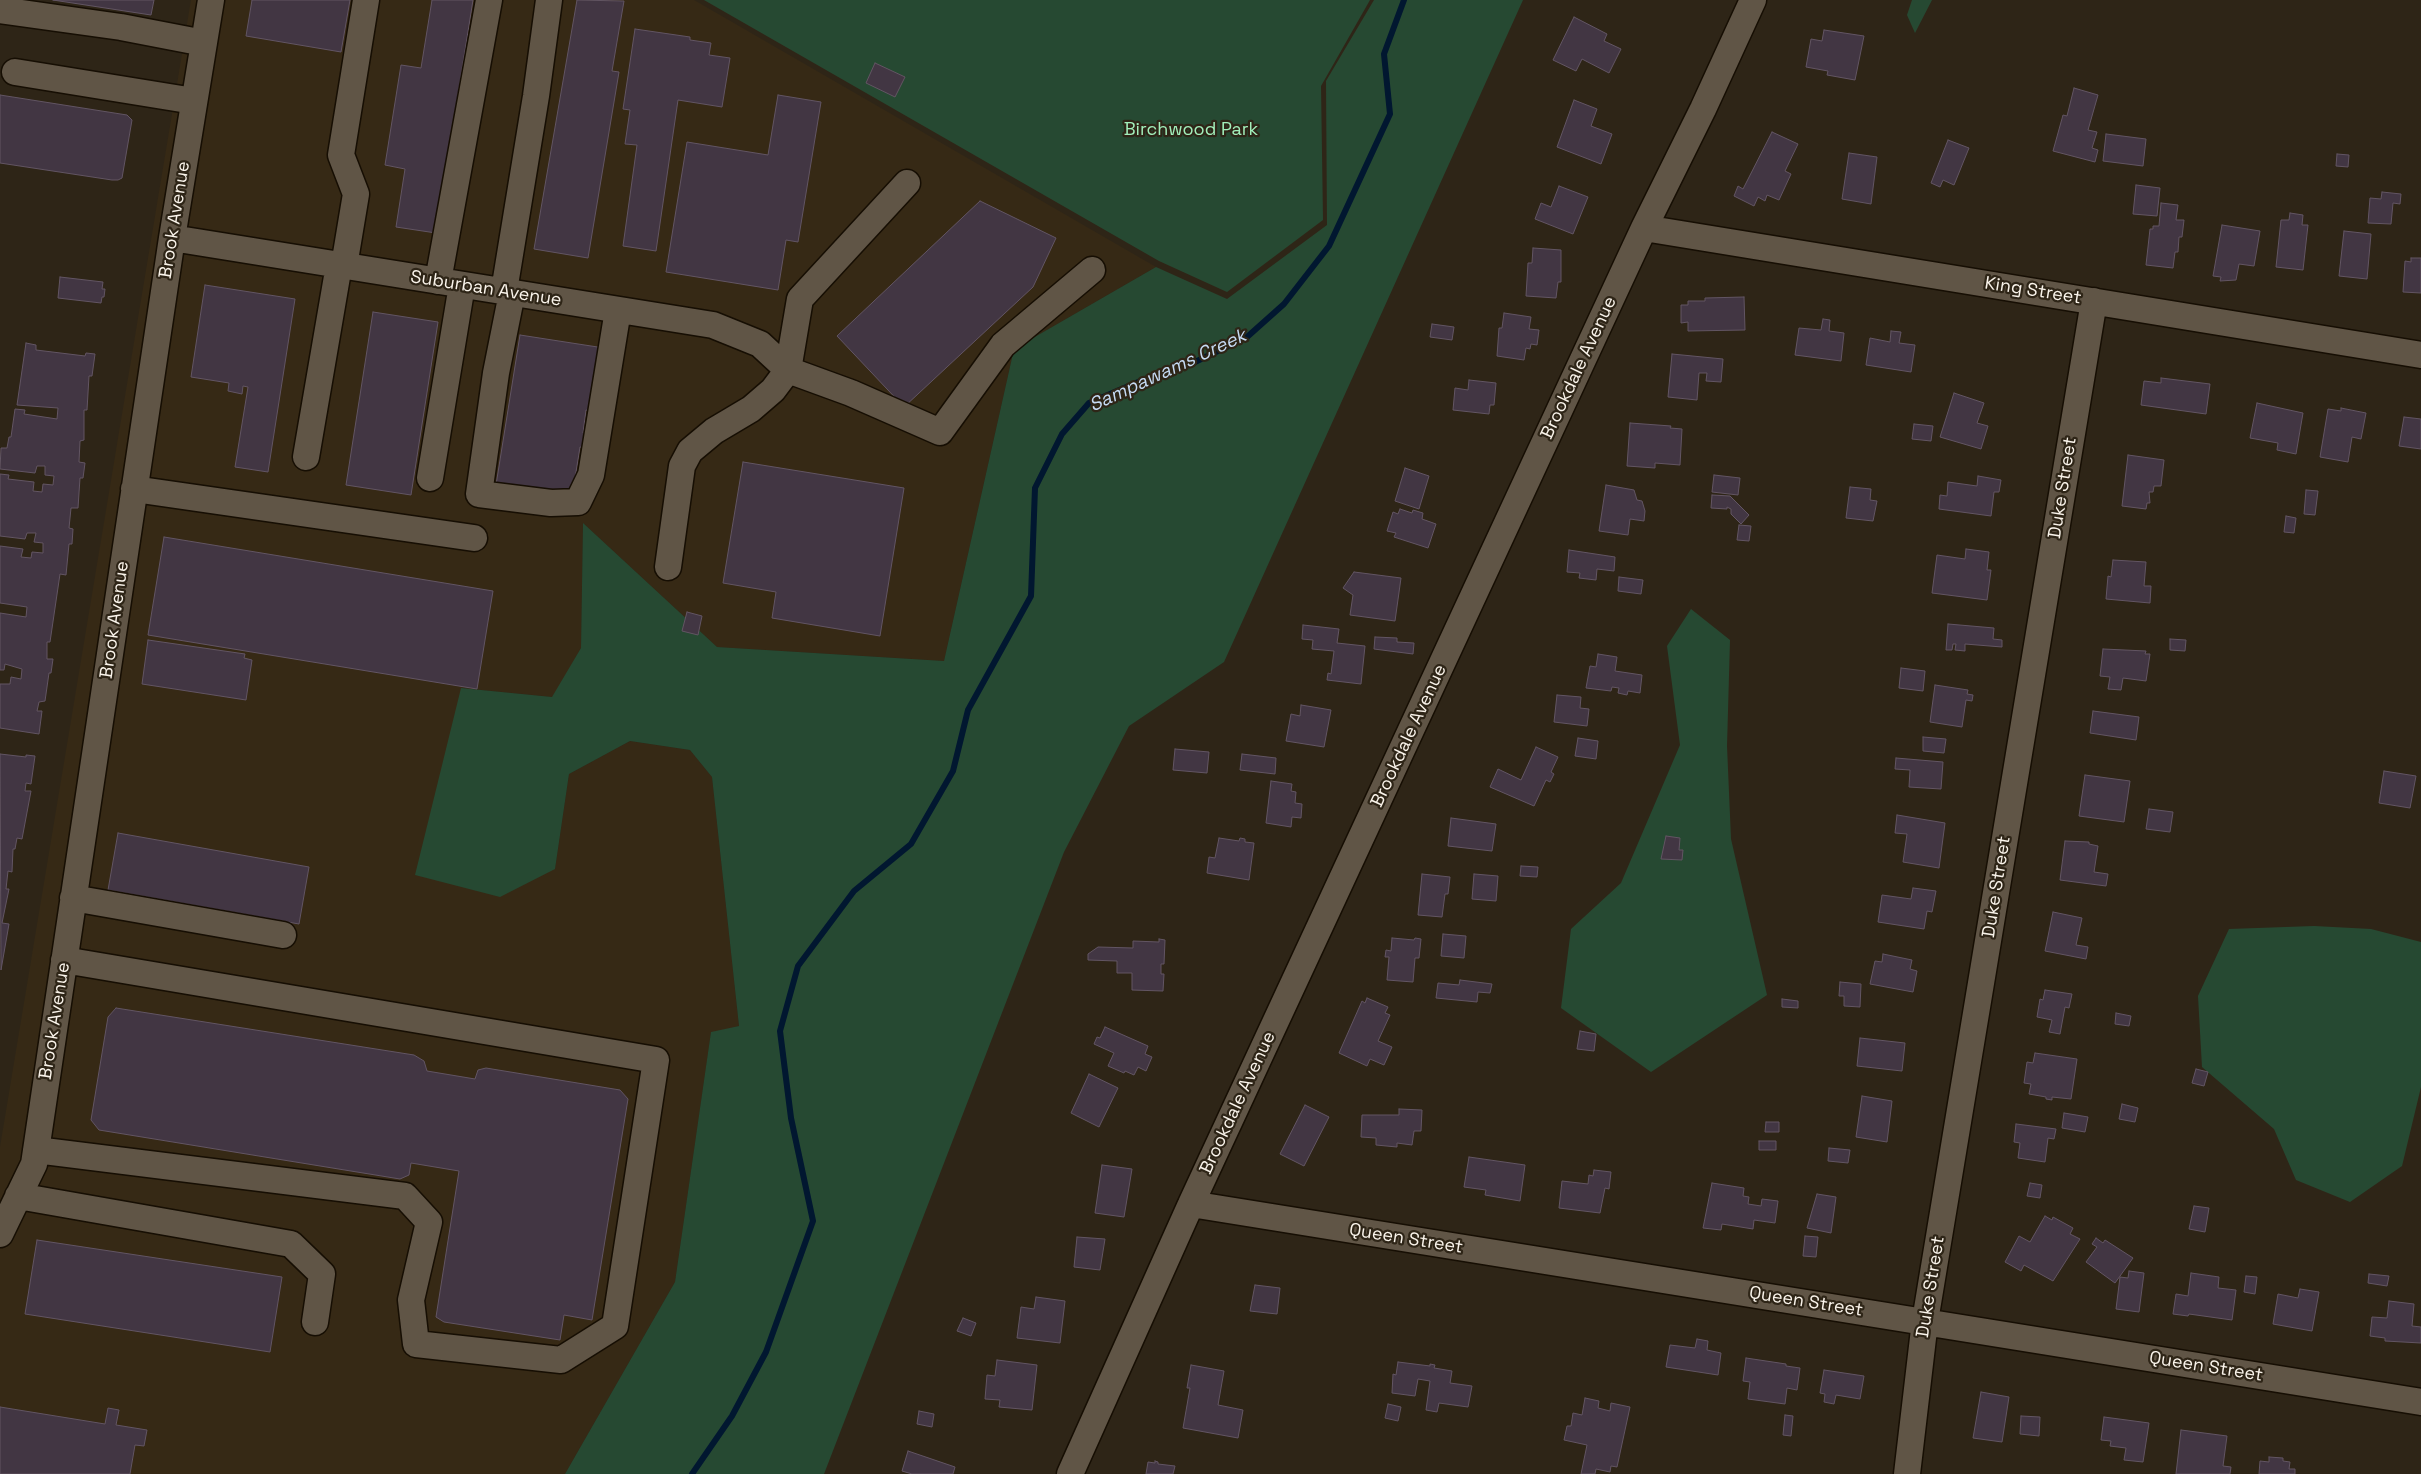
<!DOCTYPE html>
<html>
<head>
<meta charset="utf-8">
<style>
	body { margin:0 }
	canvas { display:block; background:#2e2517 }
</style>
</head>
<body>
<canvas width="2421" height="1474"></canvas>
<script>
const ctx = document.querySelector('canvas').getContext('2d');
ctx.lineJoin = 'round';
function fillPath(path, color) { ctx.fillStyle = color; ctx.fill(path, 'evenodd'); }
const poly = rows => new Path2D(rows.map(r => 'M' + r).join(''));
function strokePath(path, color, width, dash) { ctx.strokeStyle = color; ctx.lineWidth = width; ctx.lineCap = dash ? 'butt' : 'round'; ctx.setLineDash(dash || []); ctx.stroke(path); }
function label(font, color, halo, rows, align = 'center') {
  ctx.font = font + ' "Space Grotesk",sans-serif'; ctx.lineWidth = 4.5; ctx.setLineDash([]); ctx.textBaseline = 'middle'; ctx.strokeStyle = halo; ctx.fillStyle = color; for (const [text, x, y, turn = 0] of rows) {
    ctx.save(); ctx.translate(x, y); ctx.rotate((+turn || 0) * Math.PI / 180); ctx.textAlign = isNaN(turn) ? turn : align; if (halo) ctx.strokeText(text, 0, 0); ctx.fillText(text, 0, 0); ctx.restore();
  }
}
const built = poly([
	[191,0,694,0,1156,267,1014,349,944,661,717,647,583,523,581,648,553,697,461,688,555,869,569,774,630,741,690,750,712,777,739,1026,711,1033,675,1282,565,1474,0,1474,0,1147]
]);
const green = poly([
	[704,0,1370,0,1321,86,1323,220,1227,292,1159,261],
	[1374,0,1523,0,1224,662,1129,726,1064,852,824,1474,565,1474,675,1282,711,1032,739,1026,712,777,690,750,630,741,569,774,555,869,500,897,415,875,461,688,552,697,581,648,583,523,717,647,944,661,1014,349,1156,267,1227,299,1327,225,1326,81],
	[1912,0,1932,0,1915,33,1907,15],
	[1691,609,1730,640,1727,746,1731,839,1767,995,1651,1072,1561,1008,1571,929,1621,883,1680,745,1667,646],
	[2314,926,2371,929,2421,942,2421,1087,2402,1166,2350,1202,2296,1180,2274,1129,2202,1067,2198,996,2229,929]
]);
const stream = poly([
	[692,1474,732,1416,766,1352,813,1221,791,1118,780,1031,798,966,854,891,911,844,953,771,968,710,1031,596,1035,488,1062,434,1089,403,1157,374,1195,362,1247,337,1284,304,1329,246,1390,114,1384,54,1404,0]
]);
const building = poly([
	[53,0,154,0,151,15,53,0],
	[252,0,350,0,341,52,246,36,252,0],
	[432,0,473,0,436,233,396,227,405,169,385,165,401,65,421,68,432,0],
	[577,0,624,1,612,71,619,72,588,258,534,249,577,0],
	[1574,17,1607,34,1604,41,1621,49,1609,73,1582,59,1576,71,1553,60,1574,17],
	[635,29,690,37,690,40,711,43,709,55,730,58,722,107,678,100,656,251,623,246,637,145,625,144,630,110,623,109,635,29],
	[1824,30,1864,36,1855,80,1827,75,1828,71,1806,67,1811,39,1822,41,1824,30],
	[875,63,905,77,895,97,866,83,875,63],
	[2074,88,2098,95,2088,130,2097,132,2092,148,2098,150,2095,162,2053,151,2063,115,2067,116,2074,88],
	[0,95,127,115,132,120,122,178,118,180,112,180,0,163,0,95],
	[778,95,821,102,798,242,786,240,778,290,666,272,687,142,768,155,778,95],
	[1574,100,1597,109,1591,126,1612,134,1601,164,1557,147,1574,100],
	[1772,132,1798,144,1785,171,1791,174,1779,200,1767,195,1765,201,1758,197,1754,206,1734,196,1738,186,1743,189,1772,132],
	[2106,134,2146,139,2143,166,2103,161,2106,134],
	[1948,140,1969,148,1954,185,1943,180,1940,187,1931,183,1948,140],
	[1849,153,1877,157,1871,204,1842,199,1849,153],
	[2337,154,2349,155,2348,167,2336,166,2337,154],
	[2136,185,2160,188,2157,216,2133,214,2136,185],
	[1559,186,1588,197,1573,234,1535,219,1541,203,1551,207,1559,186],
	[2382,192,2401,194,2400,204,2393,203,2391,224,2368,223,2370,198,2381,199,2382,192],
	[980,201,1056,238,1033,287,904,407,837,336,980,201],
	[2161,203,2178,205,2176,220,2184,220,2182,237,2179,237,2178,252,2175,252,2173,268,2146,265,2150,229,2153,229,2153,226,2159,226,2161,203],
	[2290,213,2303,215,2302,225,2308,225,2303,270,2276,267,2281,220,2289,220,2290,213],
	[2222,225,2260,231,2254,266,2239,264,2236,280,2220,281,2221,277,2213,276,2222,225],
	[2344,231,2371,234,2367,279,2339,276,2344,231],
	[1533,248,1561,250,1561,282,1558,282,1556,298,1526,296,1528,263,1532,263,1533,248],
	[2411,258,2421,258,2421,293,2403,292,2405,261,2411,262,2411,258],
	[60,277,103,282,102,289,105,289,104,297,102,297,101,303,58,298,60,277],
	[205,285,295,299,268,472,235,467,248,387,243,386,242,394,228,391,229,383,191,377,205,285],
	[1744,297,1745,330,1688,331,1688,322,1681,323,1681,305,1688,305,1688,301,1705,301,1705,298,1744,297],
	[373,312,438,322,411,495,346,485,373,312],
	[1504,313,1531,317,1529,329,1539,330,1537,345,1531,344,1530,349,1526,348,1524,360,1497,356,1499,328,1502,328,1504,313],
	[1823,319,1830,320,1829,331,1844,333,1841,361,1795,355,1799,328,1821,330,1823,319],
	[1432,324,1454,327,1452,340,1430,337,1432,324],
	[1891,331,1901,332,1899,343,1915,345,1911,372,1866,365,1870,338,1890,342,1891,331],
	[520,335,604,348,589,411,586,410,583,433,586,434,584,448,580,447,572,497,496,485,520,335],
	[26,343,36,345,36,350,85,356,86,353,95,354,92,376,89,376,87,410,84,410,84,440,80,441,79,462,85,463,83,478,80,478,78,508,71,508,69,528,73,529,72,544,69,544,66,575,60,574,50,642,47,642,47,659,53,659,51,673,49,673,45,701,39,702,37,711,42,711,39,734,0,728,0,684,10,684,11,677,21,679,22,669,5,664,4,670,0,670,0,613,26,617,27,607,0,603,0,546,23,549,21,557,31,558,32,552,43,553,43,543,34,542,36,533,27,533,25,539,0,536,0,474,9,475,8,479,34,482,33,491,42,492,43,484,53,485,54,476,45,475,45,466,37,466,35,473,0,469,1,448,7,448,9,437,11,437,15,409,25,410,24,414,57,419,58,408,17,405,26,343],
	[1672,354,1723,359,1721,382,1706,381,1707,373,1699,373,1697,400,1668,397,1672,354],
	[2161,378,2210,384,2206,414,2141,405,2144,381,2161,383,2161,378],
	[1469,380,1496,383,1494,405,1490,405,1489,414,1453,410,1455,388,1468,390,1469,380],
	[1954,393,1984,403,1977,423,1988,426,1981,449,1940,437,1954,393],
	[2257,403,2303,413,2296,454,2277,450,2278,443,2250,438,2257,403],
	[2341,408,2366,413,2361,439,2352,437,2348,462,2320,457,2328,409,2341,411,2341,408],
	[2404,417,2421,419,2421,449,2399,446,2404,417],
	[1630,423,1671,426,1670,428,1682,429,1680,465,1655,463,1655,468,1627,466,1630,423],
	[1914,424,1933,426,1931,441,1912,439,1914,424],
	[2128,455,2164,460,2161,486,2154,486,2153,492,2149,492,2150,503,2147,503,2146,509,2122,506,2128,455],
	[743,462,904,488,880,636,772,618,776,592,723,583,743,462],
	[1405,468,1429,476,1419,509,1395,501,1405,468],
	[1714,475,1740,478,1738,495,1712,492,1714,475],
	[1978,476,2001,480,1999,492,1994,492,1991,516,1939,509,1940,495,1947,496,1948,482,1977,486,1978,476],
	[1606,485,1634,490,1637,500,1642,501,1645,511,1644,521,1630,519,1628,535,1599,531,1606,485],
	[1850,487,1871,489,1870,500,1877,501,1873,521,1846,518,1850,487],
	[2306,490,2318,491,2315,515,2304,514,2306,490],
	[1712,495,1730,496,1749,515,1741,524,1731,514,1731,509,1727,507,1727,509,1711,508,1712,495],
	[1400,509,1412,513,1413,510,1423,513,1422,519,1436,524,1428,548,1394,537,1396,533,1387,531,1393,512,1398,514,1400,509],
	[2286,516,2296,518,2294,533,2284,532,2286,516],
	[1739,525,1751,526,1749,541,1737,540,1739,525],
	[164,537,493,591,477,689,148,635,164,537],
	[1966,549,1989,552,1987,570,1991,570,1987,600,1932,593,1937,555,1965,559,1966,549],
	[1569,550,1615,557,1614,571,1597,569,1596,580,1579,578,1580,573,1567,572,1569,550],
	[2113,560,2146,562,2144,586,2151,586,2150,603,2106,599,2108,576,2111,577,2113,560],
	[1354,572,1401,578,1395,621,1350,615,1353,595,1343,588,1354,572],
	[1619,577,1643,580,1641,594,1618,591,1619,577],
	[687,612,702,616,698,635,682,631,687,612],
	[1948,624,1994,628,1993,639,2002,640,2002,647,1965,644,1965,651,1955,650,1956,644,1953,644,1952,650,1946,650,1948,624],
	[1303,625,1339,629,1337,643,1365,646,1361,684,1327,680,1328,673,1331,674,1334,651,1312,649,1313,640,1302,639,1303,625],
	[1375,637,1397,638,1397,642,1414,643,1413,654,1374,649,1375,637],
	[2170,639,2186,640,2185,651,2170,650,2170,639],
	[148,640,245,654,244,658,252,660,246,700,142,684,148,640],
	[2103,649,2146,651,2145,654,2150,654,2146,681,2123,678,2121,690,2108,689,2110,677,2100,676,2103,649],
	[1598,654,1617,657,1615,671,1642,675,1640,693,1628,691,1627,695,1618,693,1619,688,1612,687,1611,691,1586,688,1590,666,1596,667,1598,654],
	[1901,668,1925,671,1923,691,1899,688,1901,668],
	[1935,685,1968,690,1967,694,1973,695,1972,701,1966,700,1962,727,1930,722,1935,685],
	[1557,695,1581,697,1580,708,1589,709,1587,726,1554,722,1557,695],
	[1301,705,1331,710,1324,747,1286,741,1291,714,1300,716,1301,705],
	[2093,711,2139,717,2136,740,2090,733,2093,711],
	[1923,737,1946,739,1944,753,1923,751,1923,737],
	[1578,738,1598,741,1596,759,1575,756,1578,738],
	[1536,747,1558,757,1551,772,1554,774,1550,782,1546,780,1534,806,1490,787,1498,769,1521,780,1536,747],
	[1175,749,1209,752,1207,773,1173,770,1175,749],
	[0,754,26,757,26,755,35,756,31,784,26,783,25,791,31,791,22,839,17,838,15,849,13,849,12,872,8,871,6,889,9,889,2,923,9,924,1,970,0,754],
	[1242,754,1276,758,1275,774,1240,770,1242,754],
	[1896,758,1943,762,1941,789,1909,787,1910,770,1895,769,1896,758],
	[2384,771,2416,776,2410,808,2379,803,2384,771],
	[2085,775,2130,781,2124,822,2079,816,2085,775],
	[1271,781,1292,784,1291,791,1296,792,1295,803,1302,804,1301,818,1292,817,1291,827,1266,823,1271,781],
	[2149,809,2173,812,2170,832,2146,829,2149,809],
	[1897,815,1945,823,1939,868,1903,862,1907,834,1895,833,1897,815],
	[1451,818,1496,824,1492,851,1448,846,1451,818],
	[118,833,309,867,299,924,108,890,118,833],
	[1666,836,1680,838,1679,850,1683,850,1682,860,1661,859,1666,836],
	[1219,838,1239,841,1240,838,1245,839,1245,842,1254,843,1249,880,1207,873,1209,857,1215,858,1219,838],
	[2065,841,2089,842,2089,844,2098,846,2094,872,2108,874,2106,886,2060,880,2065,841],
	[1521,866,1538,867,1537,877,1520,876,1521,866],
	[1422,874,1450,877,1448,894,1445,894,1442,917,1418,915,1422,874],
	[1474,874,1498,876,1496,901,1472,899,1474,874],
	[1913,888,1936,891,1932,912,1927,911,1924,929,1878,922,1882,895,1911,899,1913,888],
	[2053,912,2082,918,2076,945,2088,947,2086,959,2045,951,2053,912],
	[1443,934,1466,936,1464,958,1441,956,1443,934],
	[1392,938,1414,940,1415,938,1421,939,1419,958,1415,958,1413,982,1387,980,1389,957,1385,957,1386,950,1391,951,1392,938],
	[1159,939,1165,940,1164,964,1161,964,1161,974,1164,974,1163,991,1132,990,1132,973,1117,973,1117,961,1088,960,1088,954,1098,947,1133,948,1133,941,1159,942,1159,939],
	[1883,954,1912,960,1910,969,1917,971,1913,992,1870,984,1875,961,1882,962,1883,954],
	[1460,980,1492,984,1490,993,1478,992,1477,1002,1436,998,1438,983,1459,985,1460,980],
	[1840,982,1861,984,1860,1007,1844,1006,1844,996,1839,996,1840,982],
	[2045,990,2072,994,2069,1008,2065,1007,2060,1034,2049,1032,2052,1020,2037,1017,2040,999,2043,1000,2045,990],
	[1367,998,1388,1007,1385,1013,1390,1015,1378,1041,1392,1047,1384,1065,1370,1059,1367,1066,1339,1053,1362,1001,1365,1003,1367,998],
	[1782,999,1798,1001,1798,1008,1782,1007,1782,999],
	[116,1008,414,1055,424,1061,427,1071,475,1079,478,1070,486,1068,620,1090,628,1099,592,1320,564,1315,560,1340,444,1322,436,1317,459,1171,411,1163,409,1175,400,1179,99,1130,91,1120,108,1017,116,1008],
	[2116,1013,2131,1016,2129,1026,2115,1024,2116,1013],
	[1105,1027,1148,1046,1145,1054,1152,1057,1146,1071,1138,1067,1134,1075,1125,1071,1124,1073,1108,1066,1114,1053,1094,1044,1097,1037,1100,1038,1105,1027],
	[1580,1031,1596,1034,1594,1051,1577,1049,1580,1031],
	[1860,1038,1905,1043,1902,1071,1857,1066,1860,1038],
	[2035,1053,2077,1059,2071,1099,2052,1097,2052,1100,2046,1099,2046,1097,2029,1094,2031,1084,2024,1083,2027,1062,2033,1063,2035,1053],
	[2196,1069,2208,1072,2204,1086,2192,1083,2196,1069],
	[1089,1074,1118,1088,1099,1127,1071,1113,1089,1074],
	[1862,1096,1892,1101,1887,1142,1856,1137,1862,1096],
	[2122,1104,2138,1108,2135,1122,2119,1119,2122,1104],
	[1305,1105,1329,1117,1304,1166,1280,1154,1305,1105],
	[1399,1109,1422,1110,1421,1131,1414,1131,1412,1145,1397,1143,1397,1147,1376,1145,1376,1138,1361,1137,1362,1115,1399,1115,1399,1109],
	[2064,1113,2088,1117,2085,1132,2062,1128,2064,1113],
	[1766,1122,1779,1122,1779,1132,1765,1132,1766,1122],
	[2016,1124,2056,1129,2054,1139,2048,1138,2045,1162,2018,1158,2020,1143,2014,1142,2016,1124],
	[1759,1141,1776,1141,1776,1150,1759,1150,1759,1141],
	[1829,1148,1850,1150,1848,1163,1828,1161,1829,1148],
	[1469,1157,1525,1165,1520,1201,1485,1195,1486,1190,1464,1187,1469,1157],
	[1102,1165,1132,1169,1124,1217,1095,1213,1102,1165],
	[1594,1170,1611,1172,1609,1189,1605,1188,1600,1213,1559,1208,1562,1181,1588,1184,1589,1175,1593,1176,1594,1170],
	[1712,1183,1744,1188,1743,1196,1749,1197,1748,1204,1761,1206,1762,1199,1778,1201,1775,1223,1754,1220,1753,1229,1722,1224,1721,1230,1703,1228,1712,1183],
	[2030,1183,2042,1185,2040,1198,2027,1196,2030,1183],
	[1817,1194,1836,1197,1831,1233,1807,1228,1817,1194],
	[2194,1206,2209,1208,2205,1232,2189,1229,2194,1206],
	[2045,1216,2052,1220,2053,1217,2073,1228,2070,1234,2080,1239,2053,1281,2024,1265,2021,1271,2005,1262,2019,1236,2030,1242,2045,1216],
	[1805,1236,1818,1237,1816,1257,1803,1256,1805,1236],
	[1077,1237,1105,1239,1100,1270,1074,1267,1077,1237],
	[2096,1238,2103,1243,2105,1240,2133,1258,2115,1283,2086,1262,2097,1247,2092,1244,2096,1238],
	[37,1240,282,1277,270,1352,25,1314,37,1240],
	[2129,1271,2144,1273,2139,1312,2116,1309,2120,1277,2128,1278,2129,1271],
	[2191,1273,2219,1277,2218,1288,2236,1290,2232,1320,2189,1314,2188,1316,2173,1314,2176,1294,2188,1296,2191,1273],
	[2369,1274,2389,1276,2387,1286,2368,1283,2369,1274],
	[2246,1276,2257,1277,2255,1294,2244,1292,2246,1276],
	[1255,1285,1280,1288,1277,1314,1250,1311,1255,1285],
	[2300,1289,2319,1292,2312,1331,2273,1324,2278,1294,2298,1298,2300,1289],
	[1036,1297,1065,1301,1060,1343,1017,1338,1021,1307,1034,1309,1036,1297],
	[2389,1301,2414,1304,2412,1326,2421,1327,2421,1343,2385,1341,2385,1338,2370,1336,2372,1317,2387,1318,2389,1301],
	[963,1318,976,1323,971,1336,957,1331,963,1318],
	[1697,1339,1708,1341,1707,1350,1721,1353,1718,1375,1666,1367,1670,1345,1695,1348,1697,1339],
	[1746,1358,1786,1364,1786,1366,1800,1368,1797,1390,1787,1388,1785,1404,1748,1399,1750,1382,1743,1381,1746,1358],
	[997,1360,1037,1365,1032,1410,999,1407,1000,1400,985,1399,987,1375,995,1376,997,1360],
	[1398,1362,1430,1366,1430,1364,1435,1365,1434,1368,1452,1371,1450,1383,1472,1386,1468,1407,1439,1403,1437,1412,1426,1410,1430,1381,1418,1379,1415,1396,1392,1393,1393,1374,1396,1375,1398,1362],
	[1191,1365,1224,1371,1218,1405,1243,1410,1238,1438,1183,1428,1190,1388,1187,1388,1191,1365],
	[1824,1370,1864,1376,1860,1399,1836,1395,1834,1404,1824,1402,1825,1394,1820,1393,1824,1370],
	[1981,1392,2009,1397,2002,1442,1973,1438,1981,1392],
	[1585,1398,1599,1401,1598,1408,1610,1411,1611,1403,1630,1407,1617,1467,1611,1466,1610,1472,1596,1469,1595,1474,1581,1474,1587,1445,1564,1440,1567,1426,1571,1426,1573,1413,1582,1415,1585,1398],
	[1388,1404,1401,1407,1398,1421,1385,1418,1388,1404],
	[0,1407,105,1424,108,1408,119,1410,116,1425,147,1430,144,1446,135,1445,130,1474,0,1474,0,1407],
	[919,1411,934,1414,932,1427,917,1424,919,1411],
	[1785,1415,1793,1416,1791,1436,1783,1435,1785,1415],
	[2021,1416,2040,1417,2039,1436,2020,1434,2021,1416],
	[2104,1417,2149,1423,2143,1462,2124,1460,2126,1448,2110,1446,2111,1441,2101,1440,2104,1417],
	[2181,1430,2227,1436,2223,1466,2231,1467,2230,1474,2176,1474,2181,1430],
	[908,1451,955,1467,953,1474,912,1474,902,1471,908,1451],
	[2269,1457,2283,1458,2283,1461,2290,1462,2289,1469,2295,1469,2295,1474,2259,1474,2260,1461,2269,1462,2269,1457],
	[1155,1461,1158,1462,1158,1464,1175,1466,1173,1474,1146,1474,1148,1462,1155,1463,1155,1461]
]);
const minor = poly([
	[0,10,121,27,204,43],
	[15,72,194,101],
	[1644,228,2421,355],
	[172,238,713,325,760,344,788,370,851,393,940,432,1003,345,1092,270],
	[344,266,356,194,341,155,366,0],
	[438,281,489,0],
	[504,291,536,96,549,0],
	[512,293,496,373,479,494,551,503,578,502,591,475,618,310],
	[306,457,339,265],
	[430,478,462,285],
	[134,489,474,538],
	[668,567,682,466,690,451,714,431,751,409,773,390,788,370,800,299,907,183],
	[73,898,283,935],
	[36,1150,405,1196,429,1222,411,1300,416,1344,561,1360,615,1326,656,1060,64,960],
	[18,1196,291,1244,322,1274,315,1322],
	[1191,1204,2421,1402],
	[0,1234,34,1164,172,238,211,0],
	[1070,1474,1191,1204,1644,228,1703,109,1753,0],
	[1907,1474,1925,1321,2094,301]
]);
const parkNames = [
	["Birchwood Park",1191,130]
];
const streetNames = [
	["Brook Avenue",175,220,-81],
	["Suburban Avenue",486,289,9],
	["King Street",2033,291,9],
	["Brookdale Avenue",1579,368,-65],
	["Duke Street",2063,488,-81],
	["Brook Avenue",115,620,-82],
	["Brookdale Avenue",1409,736,-65],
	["Duke Street",1997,887,-81],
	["Brook Avenue",55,1021,-81],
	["Brookdale Avenue",1238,1103,-65],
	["Queen Street",1406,1239,9],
	["Duke Street",1931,1287,-81],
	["Queen Street",1806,1302,9],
	["Queen Street",2206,1367,9]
];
const waterNames = [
	["Sampawams Creek",1168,371,-25]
];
fillPath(built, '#362915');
fillPath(green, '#264932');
strokePath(stream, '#011730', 6);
fillPath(building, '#423643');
strokePath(building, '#625563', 1);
strokePath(minor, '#160e03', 29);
strokePath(minor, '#605546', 26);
label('18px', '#a2efbb', '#2e2517', parkNames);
label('18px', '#faf4eb', '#2e2517', streetNames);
label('italic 19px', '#c6dbf4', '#2e2517', waterNames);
</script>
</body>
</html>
